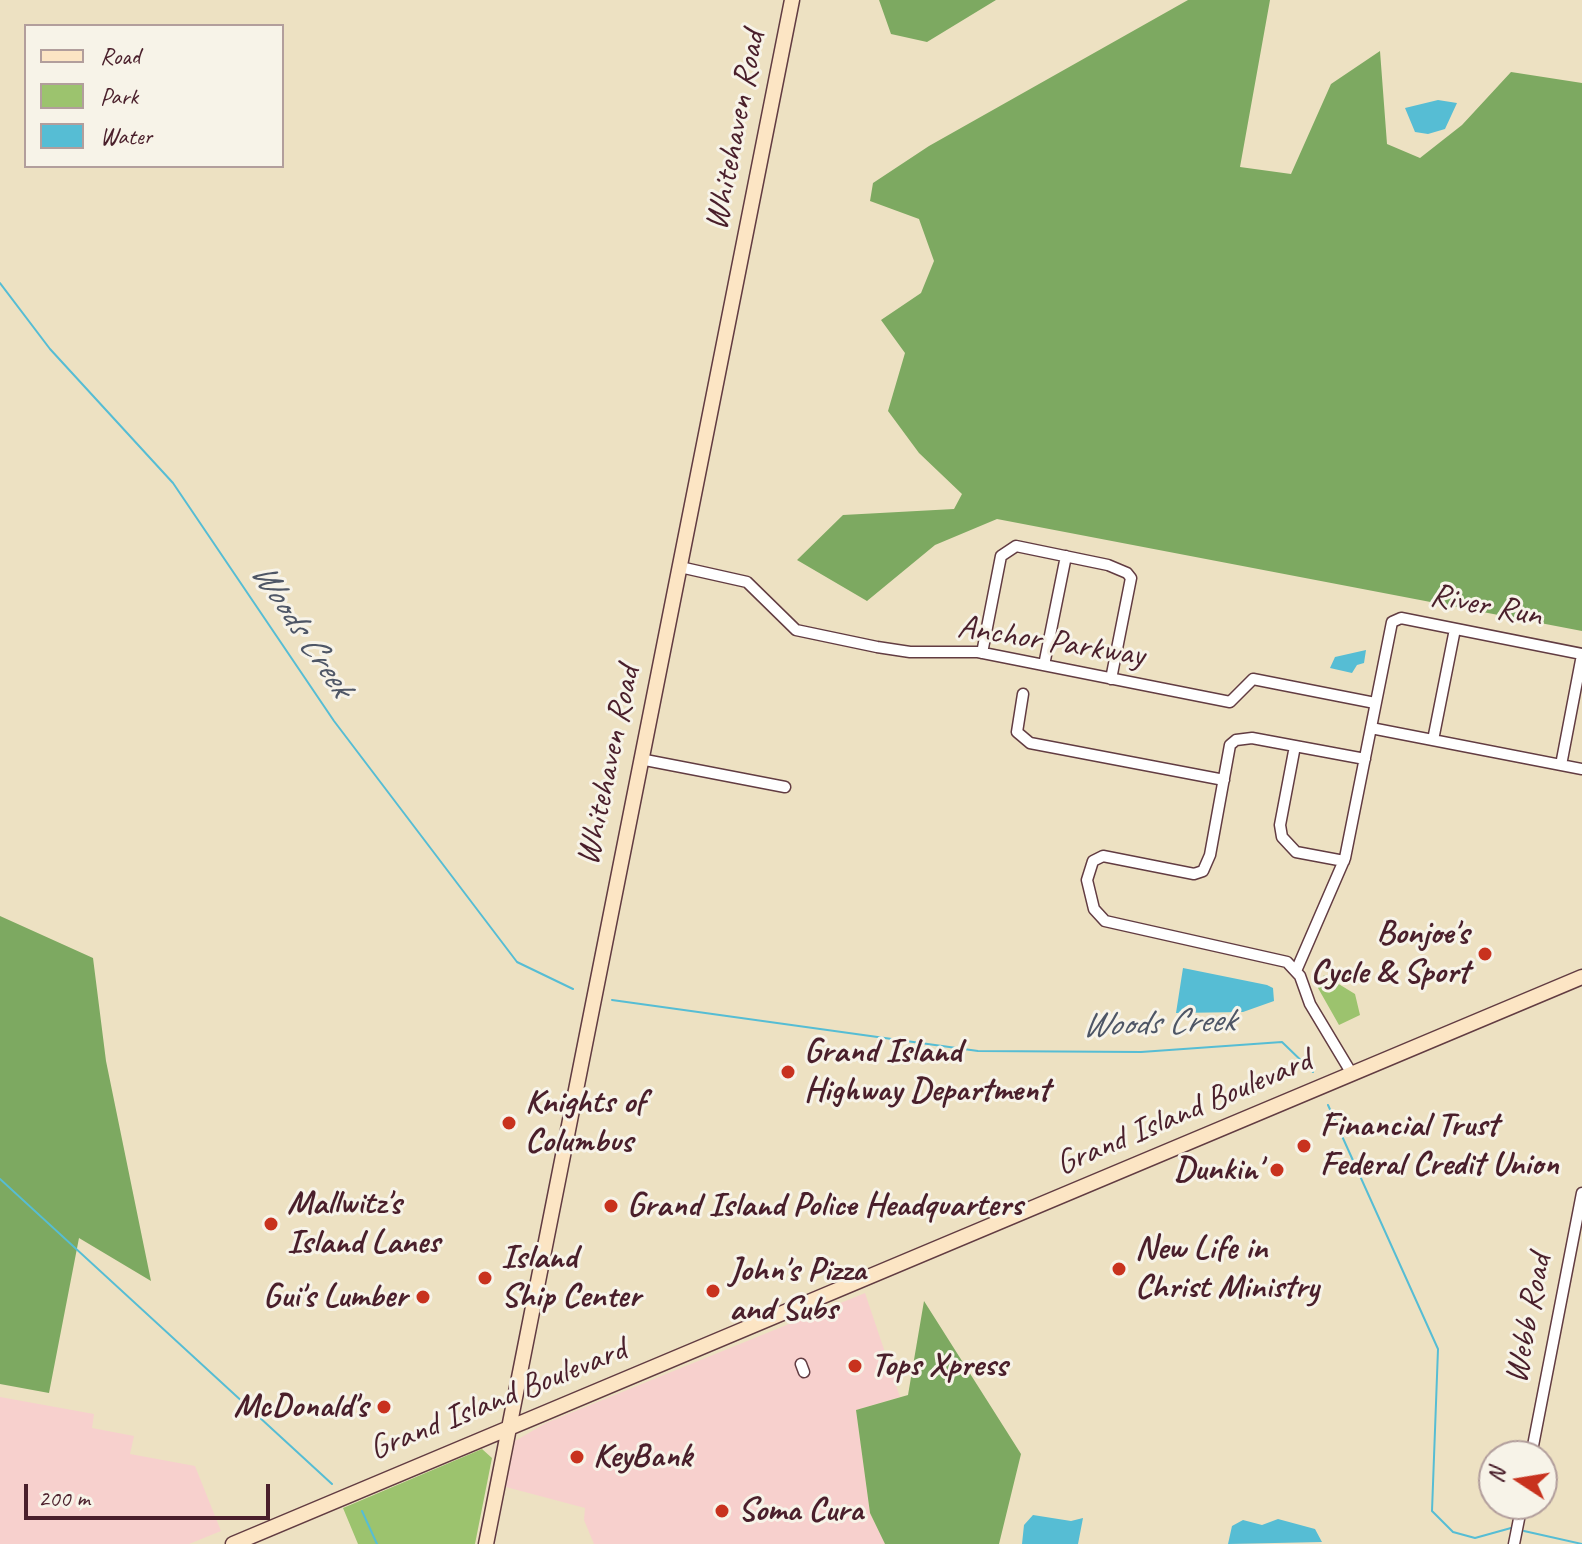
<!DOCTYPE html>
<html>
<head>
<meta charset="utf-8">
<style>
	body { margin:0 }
	#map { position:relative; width:1582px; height:1544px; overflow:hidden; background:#ede1c2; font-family:Caveat,sans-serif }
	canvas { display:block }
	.legend { position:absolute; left:24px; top:24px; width:260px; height:144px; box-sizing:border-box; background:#f7f3e8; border:2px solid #b29e9c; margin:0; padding:10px 14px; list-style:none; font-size:24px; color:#4a1f2b }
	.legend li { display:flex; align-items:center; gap:16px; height:40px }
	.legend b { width:40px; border:2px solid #b29e9c }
	.north { position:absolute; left:1478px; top:1440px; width:80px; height:80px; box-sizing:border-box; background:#f7f3e8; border:2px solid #b29e9c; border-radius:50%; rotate:282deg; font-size:22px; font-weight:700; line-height:32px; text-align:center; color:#4a1f2b }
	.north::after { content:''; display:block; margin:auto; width:28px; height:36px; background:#c8321e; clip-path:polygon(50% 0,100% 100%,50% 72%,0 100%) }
	.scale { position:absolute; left:24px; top:1484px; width:246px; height:36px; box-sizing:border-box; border:4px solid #4a1f2b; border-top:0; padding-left:10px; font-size:24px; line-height:28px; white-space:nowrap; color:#4a1f2b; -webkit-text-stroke:6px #f7f3e8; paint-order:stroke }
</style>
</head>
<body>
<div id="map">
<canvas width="1582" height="1544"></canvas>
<ul class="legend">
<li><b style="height:10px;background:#fce5c4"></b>Road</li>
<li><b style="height:22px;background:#9cc36e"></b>Park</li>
<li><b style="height:22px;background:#56bdd4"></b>Water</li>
</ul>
<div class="north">N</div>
<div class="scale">200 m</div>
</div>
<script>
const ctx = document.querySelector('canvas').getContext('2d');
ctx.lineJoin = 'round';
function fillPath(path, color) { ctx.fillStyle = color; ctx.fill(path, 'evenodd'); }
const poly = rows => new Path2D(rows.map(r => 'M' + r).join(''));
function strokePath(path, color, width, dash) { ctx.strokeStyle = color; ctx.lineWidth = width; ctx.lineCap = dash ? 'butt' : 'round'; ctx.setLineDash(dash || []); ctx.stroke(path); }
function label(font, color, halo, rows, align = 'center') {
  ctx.font = font + ' Caveat,sans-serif'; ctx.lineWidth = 6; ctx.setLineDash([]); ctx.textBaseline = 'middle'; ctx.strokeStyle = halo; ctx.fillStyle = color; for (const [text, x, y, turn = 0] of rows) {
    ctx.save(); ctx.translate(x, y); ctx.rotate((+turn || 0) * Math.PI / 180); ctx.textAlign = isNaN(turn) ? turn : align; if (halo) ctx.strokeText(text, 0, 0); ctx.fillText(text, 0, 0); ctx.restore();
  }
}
const built = poly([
	[865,1293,900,1397,856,1410,870,1513,885,1544,594,1544,584,1520,585,1508,506,1487,515,1441,546,1423],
	[0,1397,94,1414,92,1428,134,1436,130,1454,195,1466,221,1531,189,1544,0,1544]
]);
const green = poly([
	[1324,975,1355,994,1360,1015,1339,1025,1318,988],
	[482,1449,492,1458,475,1544,358,1544,343,1508]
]);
const forest = poly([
	[879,0,996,0,927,42,891,34],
	[1188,0,1270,0,1240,167,1291,174,1331,84,1380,51,1387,144,1420,158,1462,125,1511,72,1582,83,1582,631,997,519,935,545,867,601,797,560,843,515,954,509,962,494,919,453,888,411,905,353,881,320,921,293,934,261,919,219,870,201,873,183,929,146],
	[0,916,93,958,106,1061,151,1281,79,1238,49,1393,0,1384],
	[924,1301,1021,1454,999,1544,885,1544,870,1513,856,1410,908,1395]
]);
const water = poly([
	[1438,100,1457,103,1445,129,1428,134,1415,132,1405,108],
	[1366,650,1364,663,1357,665,1352,673,1330,668,1335,657],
	[1183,968,1267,985,1273,988,1274,1001,1243,1012,1176,1013],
	[1033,1515,1071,1521,1083,1518,1078,1544,1022,1544,1024,1525],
	[1278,1519,1315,1529,1322,1542,1228,1544,1232,1526,1243,1520,1262,1525]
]);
const stream = poly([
	[0,283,50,349,173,483,334,721,517,962,573,989],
	[612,1000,978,1051,1141,1052,1282,1042,1313,1072],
	[1328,1105,1438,1349,1432,1511,1453,1532,1475,1538,1511,1528],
	[0,1179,332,1484],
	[362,1511,377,1544],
	[1524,1531,1582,1544]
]);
const street = poly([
	[680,567,747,582,796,630,877,647,910,652,978,652,1230,702,1253,679,1375,703],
	[982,653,1001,556,1016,546,1108,565,1127,573,1131,578,1111,679],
	[1044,665,1066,556],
	[1023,694,1017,732,1030,743,1224,780],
	[1371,728,1582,769],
	[1433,740,1455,629],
	[1295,746,1280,825,1282,837,1296,852,1344,861],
	[640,759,785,787],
	[1561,765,1582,655],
	[1296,971,1345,858,1392,622,1401,618,1582,654],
	[1352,1074,1310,1004,1300,976,1287,962,1105,921,1094,909,1087,880,1093,861,1103,856,1194,874,1203,871,1210,855,1230,745,1236,740,1252,738,1365,759],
	[801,1364,804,1372],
	[1531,1456,1582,1193],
	[1514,1544,1522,1504]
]);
const secondary = poly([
	[233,1544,1582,977],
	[486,1544,792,0]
]);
const markers = [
	[1485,954,8,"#c8321e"],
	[788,1072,8,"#c8321e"],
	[509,1123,8,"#c8321e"],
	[1304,1146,8,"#c8321e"],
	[1277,1170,8,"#c8321e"],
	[611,1206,8,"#c8321e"],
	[271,1224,8,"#c8321e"],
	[1119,1269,8,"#c8321e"],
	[485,1278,8,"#c8321e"],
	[713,1291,8,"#c8321e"],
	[423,1297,8,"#c8321e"],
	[855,1366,8,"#c8321e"],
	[384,1407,8,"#c8321e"],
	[577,1457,8,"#c8321e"],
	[722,1511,8,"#c8321e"]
];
const streetNames = [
	["Whitehaven Road",736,131,-79],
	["River Run",1486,606,11],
	["Anchor Parkway",1051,642,9],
	["Whitehaven Road",609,766,-78],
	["Grand Island Boulevard",1184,1113,-23],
	["Webb Road",1529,1319,-79],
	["Grand Island Boulevard",498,1400,-22]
];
const poiNames = [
	["Bonjoe's",1469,934,"right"],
	["Cycle & Sport",1469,973,"right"],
	["Grand Island",804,1052],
	["Highway Department",804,1091],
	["Knights of",525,1103],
	["Columbus",525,1142],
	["Financial Trust",1320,1126],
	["Federal Credit Union",1320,1165],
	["Dunkin'",1261,1170,"right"],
	["Mallwitz's",287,1204],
	["Island Lanes",287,1243],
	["Grand Island Police Headquarters",627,1206],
	["New Life in",1135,1249],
	["Christ Ministry",1135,1288],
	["Island",501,1258],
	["Ship Center",501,1297],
	["John's Pizza",729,1271],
	["and Subs",729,1310],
	["Gui's Lumber",407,1297,"right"],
	["Tops Xpress",871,1366],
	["McDonald's",368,1407,"right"],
	["KeyBank",593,1457],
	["Soma Cura",738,1511]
];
const waterNames = [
	["Woods Creek",301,630,56],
	["Woods Creek",1158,1024,-2]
];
fillPath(built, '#f7d0cd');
fillPath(green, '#9cc36e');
fillPath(forest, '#7da961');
fillPath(water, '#56bdd4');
strokePath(stream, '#56bdd4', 2);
strokePath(street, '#623c42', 13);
strokePath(secondary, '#623c42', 17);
strokePath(street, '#fff', 10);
strokePath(secondary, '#fce5c4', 14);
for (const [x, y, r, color] of markers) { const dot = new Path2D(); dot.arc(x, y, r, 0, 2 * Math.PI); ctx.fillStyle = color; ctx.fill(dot); strokePath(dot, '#f7f3e8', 3); }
label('34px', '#4a1f2b', '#f7f3e8', streetNames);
label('bold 34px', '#4a1f2b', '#f7f3e8', poiNames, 'left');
label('italic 36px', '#4e5666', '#f7f3e8', waterNames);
</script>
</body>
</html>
